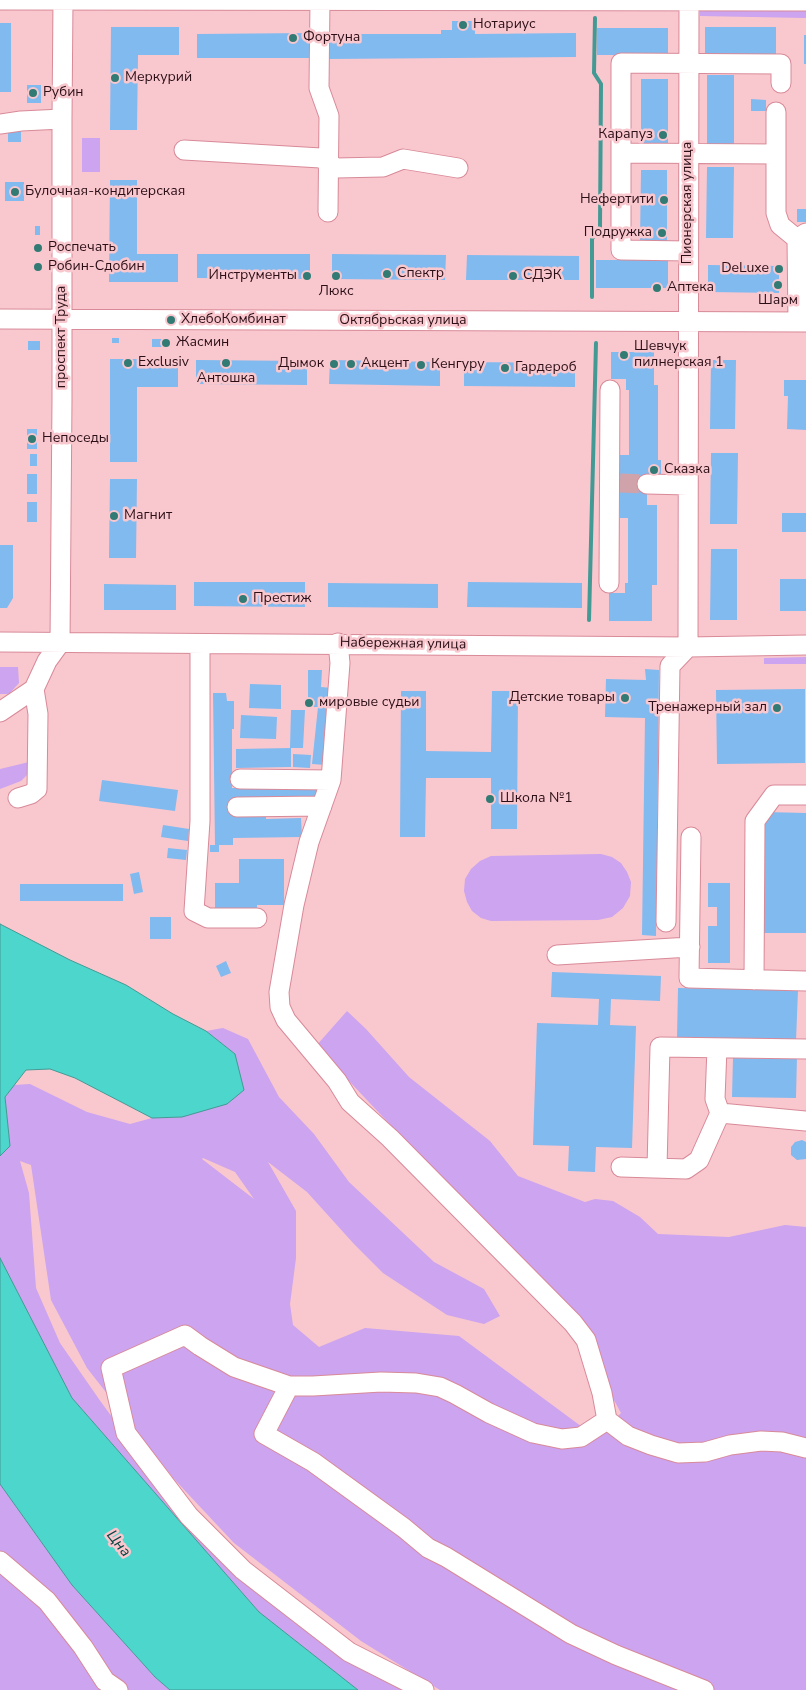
<!DOCTYPE html>
<html>
<head>
<meta charset="utf-8">
<style>
	body { margin:0 }
	canvas { display:block; background:#f9c7ce }
</style>
</head>
<body>
<canvas width="806" height="1690"></canvas>
<script>
const ctx = document.querySelector('canvas').getContext('2d');
ctx.lineJoin = 'round';
function fillPath(path, color) { ctx.fillStyle = color; ctx.fill(path, 'evenodd'); }
const poly = rows => new Path2D(rows.map(r => 'M' + r).join(''));
function strokePath(path, color, width, dash) { ctx.strokeStyle = color; ctx.lineWidth = width; ctx.lineCap = dash ? 'butt' : 'round'; ctx.setLineDash(dash || []); ctx.stroke(path); }
function label(font, color, halo, rows, align = 'center') {
  ctx.font = font + ' "Nunito Sans",sans-serif'; ctx.lineWidth = 5; ctx.setLineDash([]); ctx.textBaseline = 'middle'; ctx.strokeStyle = halo; ctx.fillStyle = color; for (const [text, x, y, turn = 0] of rows) {
    ctx.save(); ctx.translate(x, y); ctx.rotate((+turn || 0) * Math.PI / 180); ctx.textAlign = isNaN(turn) ? turn : align; if (halo) ctx.strokeText(text, 0, 0); ctx.fillText(text, 0, 0); ctx.restore();
  }
}
const green = poly([
	[700,0,806,0,806,18,700,16],
	[82,138,100,138,100,172,82,172],
	[806,657,806,664,764,664,764,658],
	[0,667,18,667,19,683,9,694,0,694],
	[29,762,31,771,21,781,0,789,0,769],
	[601,854,612,857,621,863,627,872,631,882,630,896,623,908,612,917,598,920,491,921,481,918,472,911,467,902,464,891,465,879,471,869,480,861,491,856],
	[347,1011,366,1029,409,1077,490,1141,518,1176,585,1202,595,1199,613,1201,640,1217,658,1234,729,1237,785,1225,806,1227,806,1690,440,1690,361,1641,234,1543,174,1479,87,1368,51,1300,31,1165,20,1161,29,1193,36,1288,60,1343,101,1402,156,1477,247,1568,406,1690,358,1690,259,1612,72,1398,0,1258,0,1156,10,1146,5,1097,14,1085,30,1084,87,1112,130,1124,152,1118,182,1117,235,1054,206,1031,223,1028,248,1039,279,1097,314,1134,349,1182,434,1262,484,1289,500,1316,484,1324,447,1315,412,1292,383,1273,354,1244,307,1192,268,1162,296,1211,296,1258,290,1304,293,1325,319,1347,365,1328,459,1336,597,1438,621,1413,603,1380,593,1333,449,1187,316,1046],
	[203,1158,235,1172,254,1199,202,1159],
	[0,1484,72,1585,155,1677,170,1690,0,1690]
]);
const water = poly([
	[0,924,70,960,126,985,173,1014,206,1031,235,1054,244,1090,227,1104,182,1117,152,1118,75,1078,50,1069,26,1070,5,1097,10,1146,0,1156,0,924],
	[0,1258,72,1398,259,1612,358,1690,170,1690,155,1677,72,1585,0,1484,0,1258]
]);
const stream = poly([
	[592,297,592,239,600,227,601,84,594,73,595,18],
	[589,620,596,343]
]);
const building = poly([
	[452,21,475,21,475,34,576,33,576,57,328,59,328,34,441,34,441,30,452,30],
	[0,23,11,23,11,92,0,92],
	[111,27,179,27,179,55,138,55,137,130,110,130],
	[705,27,776,27,776,54,705,54],
	[597,28,668,28,668,55,597,55],
	[310,33,310,58,197,58,197,34],
	[804,35,806,35,806,64,804,64],
	[707,75,734,75,734,146,707,146],
	[641,79,668,79,668,150,641,150],
	[27,85,41,85,41,103,27,103],
	[751,99,766,100,766,111,751,111],
	[8,130,21,130,21,142,8,142],
	[707,167,734,167,733,238,706,238],
	[641,170,667,170,667,241,640,241],
	[110,180,137,180,137,254,178,254,178,282,109,282],
	[5,182,24,182,24,201,5,201],
	[797,209,806,209,806,222,797,222],
	[35,226,40,226,40,235,35,235],
	[35,243,40,243,40,253,35,253],
	[197,254,310,254,310,279,197,278],
	[332,254,446,255,445,280,332,279],
	[467,255,579,256,579,280,466,280],
	[596,260,668,260,668,288,596,288],
	[35,263,40,263,40,272,35,272],
	[708,265,779,266,779,293,708,292],
	[112,338,119,338,119,343,112,343],
	[152,339,170,339,170,347,152,347],
	[28,341,40,341,40,350,28,350],
	[611,352,654,352,654,385,658,385,658,460,661,460,661,480,647,480,647,505,657,505,657,585,652,585,652,621,609,621,609,593,625,593,625,583,628,583,628,518,620,518,620,455,629,455,629,390,626,390,626,379,611,379],
	[110,359,178,359,178,387,137,387,137,462,110,462],
	[196,360,307,361,307,385,196,384],
	[330,360,440,362,440,386,329,384],
	[711,360,736,360,735,429,710,429],
	[464,362,575,363,575,387,464,386],
	[784,380,806,380,806,430,787,429,788,396,784,396],
	[27,429,37,429,37,449,27,449],
	[711,453,738,453,737,524,710,524],
	[30,454,37,454,37,466,30,466],
	[27,474,37,474,37,494,27,494],
	[110,479,137,479,136,558,109,558],
	[27,502,37,502,37,522,27,522],
	[782,513,806,513,806,532,782,532],
	[0,545,13,545,13,598,7,608,0,608],
	[711,549,737,549,737,620,710,620],
	[780,579,806,579,806,611,780,611],
	[194,582,305,582,305,607,194,606],
	[468,582,582,583,582,608,467,607],
	[328,583,438,584,438,608,328,607],
	[104,584,176,585,176,610,104,610],
	[645,669,659,670,656,936,642,935,645,718,605,717,606,679,646,680],
	[308,670,322,670,321,687,332,688,326,765,312,764,318,707,308,707],
	[250,684,281,685,281,709,249,708],
	[805,689,805,763,717,764,716,690],
	[401,691,426,691,426,751,491,752,492,691,518,691,517,829,491,829,491,778,426,778,425,837,400,837],
	[213,693,226,693,227,701,234,701,234,729,232,729,232,788,318,787,318,801,233,802,233,816,266,815,266,819,301,818,302,837,233,838,233,845,219,845,219,852,210,852,210,845,215,845],
	[291,710,305,710,303,748,290,748],
	[241,715,277,717,276,739,240,738],
	[291,748,291,767,236,768,236,749],
	[293,754,311,755,310,768,293,767],
	[102,780,178,790,175,811,99,801],
	[765,812,806,813,806,933,764,933],
	[163,825,189,829,188,841,161,837],
	[168,848,187,850,186,860,167,858],
	[239,859,284,859,284,905,257,905,257,915,215,915,215,883,239,883],
	[139,872,143,892,134,894,130,874],
	[708,883,730,883,730,963,708,963,708,926,717,926,717,907,708,907],
	[20,884,123,884,123,901,20,901],
	[150,917,171,917,171,939,150,939],
	[226,961,231,973,221,977,216,966],
	[552,972,661,976,660,1001,611,999,610,1025,636,1026,632,1148,596,1147,595,1172,568,1171,569,1146,533,1145,537,1023,598,1025,599,999,551,997],
	[678,988,798,990,796,1041,677,1039],
	[779,1056,797,1056,796,1098,732,1097,733,1058,779,1059],
	[802,1140,806,1142,806,1159,797,1160,791,1155,791,1147,795,1142]
]);
const minorTunnel = poly([
	[620,483,647,484]
]);
const minor = poly([
	[0,0,806,1],
	[320,0,319,88,329,116,328,212],
	[776,112,776,213,780,225,797,239],
	[0,124,21,121,62,119],
	[184,150,321,158,336,168,383,167,403,159,458,168],
	[621,153,776,154],
	[688,251,621,250,621,63,781,64,781,83],
	[0,319,806,322],
	[798,322,797,239,806,233],
	[647,484,688,485],
	[609,583,610,390],
	[0,642,688,647,806,645],
	[338,643,340,663,331,780,309,842,294,905,279,992,280,1007,286,1020,337,1081,350,1102,390,1138,573,1323,586,1340,602,1393,607,1420],
	[200,644,200,821,194,911,208,918,257,918],
	[0,712,34,689,47,661,60,643,62,399,62,119,63,0],
	[240,779,331,780],
	[18,798,31,794,37,789,38,714,34,689],
	[237,807,322,806],
	[691,837,689,978,806,981],
	[666,922,670,666,688,647,689,0],
	[557,955,690,947],
	[754,980,755,821,774,795,806,795],
	[717,1048,715,1099,720,1113],
	[621,1167,686,1169,699,1160,720,1113,806,1121],
	[657,1168,660,1047,806,1049],
	[289,1386,264,1434,313,1462,404,1528,428,1548,446,1557,571,1634,616,1655,704,1690],
	[0,1561,47,1601,83,1647,105,1681,118,1690],
	[424,1690,349,1652,243,1570,189,1516,126,1433,111,1368,185,1335,200,1346,234,1367,289,1386,313,1386,381,1382,416,1383,440,1387,455,1394,489,1413,533,1433,562,1439,581,1437,607,1420,628,1436,651,1445,678,1453,705,1452,730,1445,761,1441,782,1442,806,1448]
]);
const markers = [
	[463,25,5,"#327a74"],
	[293,38,5,"#327a74"],
	[115,78,5,"#327a74"],
	[33,93,5,"#327a74"],
	[663,135,5,"#327a74"],
	[15,192,5,"#327a74"],
	[664,200,5,"#327a74"],
	[662,233,5,"#327a74"],
	[38,248,5,"#327a74"],
	[38,267,5,"#327a74"],
	[779,269,5,"#327a74"],
	[387,274,5,"#327a74"],
	[307,276,5,"#327a74"],
	[336,276,5,"#327a74"],
	[513,276,5,"#327a74"],
	[778,285,5,"#327a74"],
	[657,288,5,"#327a74"],
	[171,320,5,"#327a74"],
	[166,343,5,"#327a74"],
	[624,355,5,"#327a74"],
	[128,363,5,"#327a74"],
	[226,363,5,"#327a74"],
	[334,364,5,"#327a74"],
	[351,364,5,"#327a74"],
	[421,365,5,"#327a74"],
	[505,368,5,"#327a74"],
	[32,439,5,"#327a74"],
	[654,470,5,"#327a74"],
	[114,516,5,"#327a74"],
	[243,599,5,"#327a74"],
	[625,698,5,"#327a74"],
	[309,703,5,"#327a74"],
	[777,708,5,"#327a74"],
	[490,799,5,"#327a74"]
];
const poiNames = [
	["Нотариус",473,25],
	["Фортуна",303,38],
	["Меркурий",125,78],
	["Рубин",43,93],
	["Карапуз",653,135,"right"],
	["Булочная-кондитерская",25,192],
	["Нефертити",654,200,"right"],
	["Подружка",652,233,"right"],
	["Роспечать",48,248],
	["Робин-Сдобин",48,267],
	["DeLuxe",769,269,"right"],
	["Спектр",397,274],
	["Инструменты",297,276,"right"],
	["СДЭК",523,276],
	["Аптека",667,288],
	["Люкс",336,292,"center"],
	["Шарм",778,301,"center"],
	["ХлебоКомбинат",181,320],
	["Жасмин",176,343],
	["Шевчук",634,347],
	["пилнерская 1",634,363],
	["Exclusiv",138,363],
	["Дымок",324,364,"right"],
	["Акцент",361,364],
	["Кенгуру",431,365],
	["Гардероб",515,368],
	["Антошка",226,379,"center"],
	["Непоседы",42,439],
	["Сказка",664,470],
	["Магнит",124,516],
	["Престиж",253,599],
	["Детские товары",615,698,"right"],
	["мировые судьи",319,703],
	["Тренажерный зал",767,708,"right"],
	["Школа №1",500,799]
];
const streetNames = [
	["Пионерская улица",688,203,-90],
	["Октябрьская улица",403,321],
	["проспект Труда",62,337,-90],
	["Набережная улица",403,644,1]
];
const waterNames = [
	["Цна",118,1544,51]
];
fillPath(green, '#cca4ef');
fillPath(water, '#4dd6cc');
strokePath(water, '#439a95', 1);
strokePath(stream, '#439a95', 4);
fillPath(building, '#81baef');
strokePath(minorTunnel, '#d0a2a9', 19, [19, 9]);
strokePath(minor, '#d88a98', 21);
strokePath(minor, '#fff', 19);
for (const [x, y, r, color] of markers) { const dot = new Path2D(); dot.arc(x, y, r, 0, 2 * Math.PI); ctx.fillStyle = color; ctx.fill(dot); strokePath(dot, '#f9c7ce', 2); }
label('14px', '#2c0f16', '#f9c7ce', poiNames, 'left');
label('14px', '#2c0f16', '#f9c7ce', streetNames);
label('italic 15px', '#034340', '#f9c7ce', waterNames);
</script>
</body>
</html>
